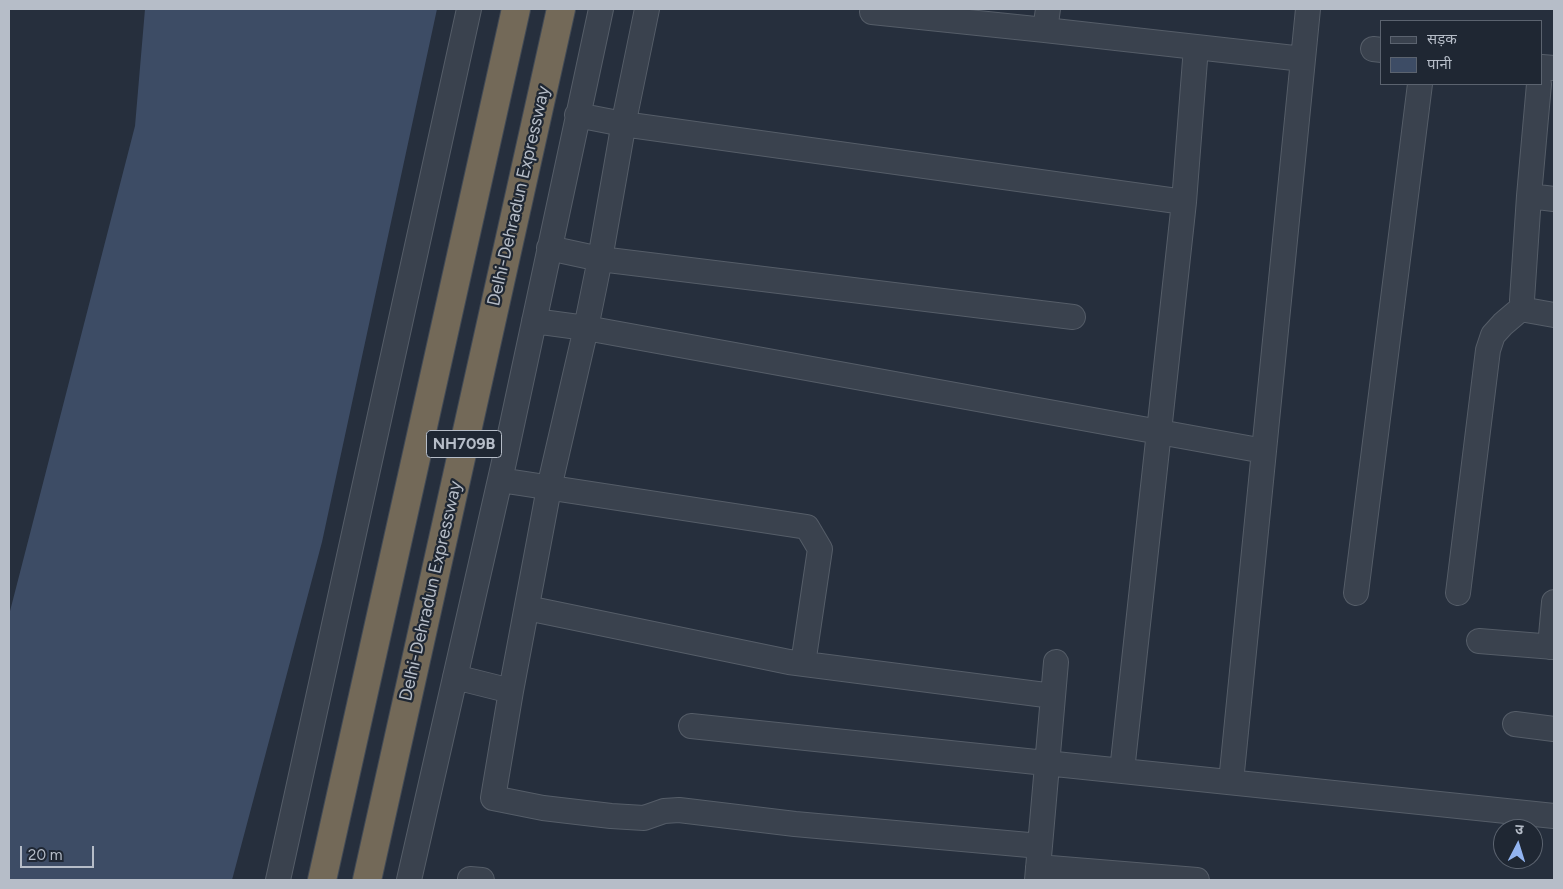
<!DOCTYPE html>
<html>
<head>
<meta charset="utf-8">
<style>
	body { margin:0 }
	#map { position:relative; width:1563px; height:889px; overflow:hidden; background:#262f3d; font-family:Figtree,"Noto Sans Devanagari",sans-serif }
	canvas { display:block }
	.frame { position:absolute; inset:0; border:10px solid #b6bdc8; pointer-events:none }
	.legend { position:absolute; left:1380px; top:20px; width:162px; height:65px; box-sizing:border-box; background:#1f2733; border:1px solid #5b636f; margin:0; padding:6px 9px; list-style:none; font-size:15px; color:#b6bdc8 }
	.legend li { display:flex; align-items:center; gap:10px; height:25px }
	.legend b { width:25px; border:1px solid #5b636f }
	.north { position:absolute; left:1493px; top:819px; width:50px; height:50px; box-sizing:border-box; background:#1f2733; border:1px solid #5b636f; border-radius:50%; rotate:5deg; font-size:14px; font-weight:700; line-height:20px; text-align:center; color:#b6bdc8 }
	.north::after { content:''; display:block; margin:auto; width:18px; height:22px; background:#92b4f1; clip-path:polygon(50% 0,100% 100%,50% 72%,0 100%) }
	.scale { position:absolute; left:20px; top:846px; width:74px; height:22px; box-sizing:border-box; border:2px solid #b6bdc8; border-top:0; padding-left:6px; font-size:15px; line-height:18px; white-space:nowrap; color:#b6bdc8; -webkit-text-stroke:4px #1f2733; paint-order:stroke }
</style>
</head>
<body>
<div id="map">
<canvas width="1563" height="889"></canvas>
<div class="frame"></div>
<ul class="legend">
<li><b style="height:6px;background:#3a424e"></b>सड़क</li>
<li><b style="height:14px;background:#3d4c65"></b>पानी</li>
</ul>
<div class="north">उ</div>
<div class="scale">20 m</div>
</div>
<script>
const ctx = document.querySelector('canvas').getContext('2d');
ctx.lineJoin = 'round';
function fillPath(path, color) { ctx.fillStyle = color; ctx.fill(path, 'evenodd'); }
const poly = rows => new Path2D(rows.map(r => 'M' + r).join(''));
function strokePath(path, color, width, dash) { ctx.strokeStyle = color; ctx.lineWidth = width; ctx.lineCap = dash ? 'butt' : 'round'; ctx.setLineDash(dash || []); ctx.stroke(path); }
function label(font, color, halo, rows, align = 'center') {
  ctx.font = font + ' Figtree,sans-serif'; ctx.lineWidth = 4.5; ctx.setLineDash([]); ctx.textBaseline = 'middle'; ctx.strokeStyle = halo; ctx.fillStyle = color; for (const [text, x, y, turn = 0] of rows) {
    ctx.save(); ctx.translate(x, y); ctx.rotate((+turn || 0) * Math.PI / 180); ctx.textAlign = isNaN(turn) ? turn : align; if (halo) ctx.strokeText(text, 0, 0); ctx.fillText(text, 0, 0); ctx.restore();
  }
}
const water = poly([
	[145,9,437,9,322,542,232,880,9,880,9,615,135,126]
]);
const minor = poly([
	[647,9,625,116,600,259,586,328,549,488,511,691,493,798,543,808,611,816,644,818,664,811,679,810,795,824,1040,846],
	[1048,9,1045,30,1303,59],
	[872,12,1045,30],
	[1373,49,1382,50],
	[1542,67,1554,68],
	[1539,84,1529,196,1522,300,1523,307,1526,310,1554,315],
	[577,115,623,124,1184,202],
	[1529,196,1554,199],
	[549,248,600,259,1073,317],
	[534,321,586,328,1264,451],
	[500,480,807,527,820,549,803,664],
	[1356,593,1420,84],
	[1458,593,1488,350,1493,335,1503,324,1523,307],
	[527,608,789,662,1053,696],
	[1479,641,1554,647],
	[1550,647,1554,602],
	[455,677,511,691],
	[1515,724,1554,729],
	[691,726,1554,816],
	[1122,771,1184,202,1196,47],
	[1231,782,1308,9],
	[1038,867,1197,880],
	[470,879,482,880],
	[278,880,469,9],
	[409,880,504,462,601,9],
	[1037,880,1056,662]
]);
const highway = poly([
	[322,880,516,9],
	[367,880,561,9]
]);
const shields = [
	[464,444,75]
];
const shieldNames = [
	["NH709B",464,444]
];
const streetNames = [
	["Delhi-Dehradun Expressway",519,196,-77],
	["Delhi-Dehradun Expressway",431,591,-77]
];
fillPath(water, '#3d4c65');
strokePath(minor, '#555d68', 26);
strokePath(highway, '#424a55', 30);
strokePath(minor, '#3a424e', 24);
strokePath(highway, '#736958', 28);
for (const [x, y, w] of shields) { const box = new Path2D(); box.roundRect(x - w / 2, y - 13.5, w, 27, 4); ctx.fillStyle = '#1f2733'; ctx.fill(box); strokePath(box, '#b6bdc8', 1); }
label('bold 16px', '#b6bdc8', null, shieldNames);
label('18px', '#b6bdc8', '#1f2733', streetNames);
</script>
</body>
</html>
